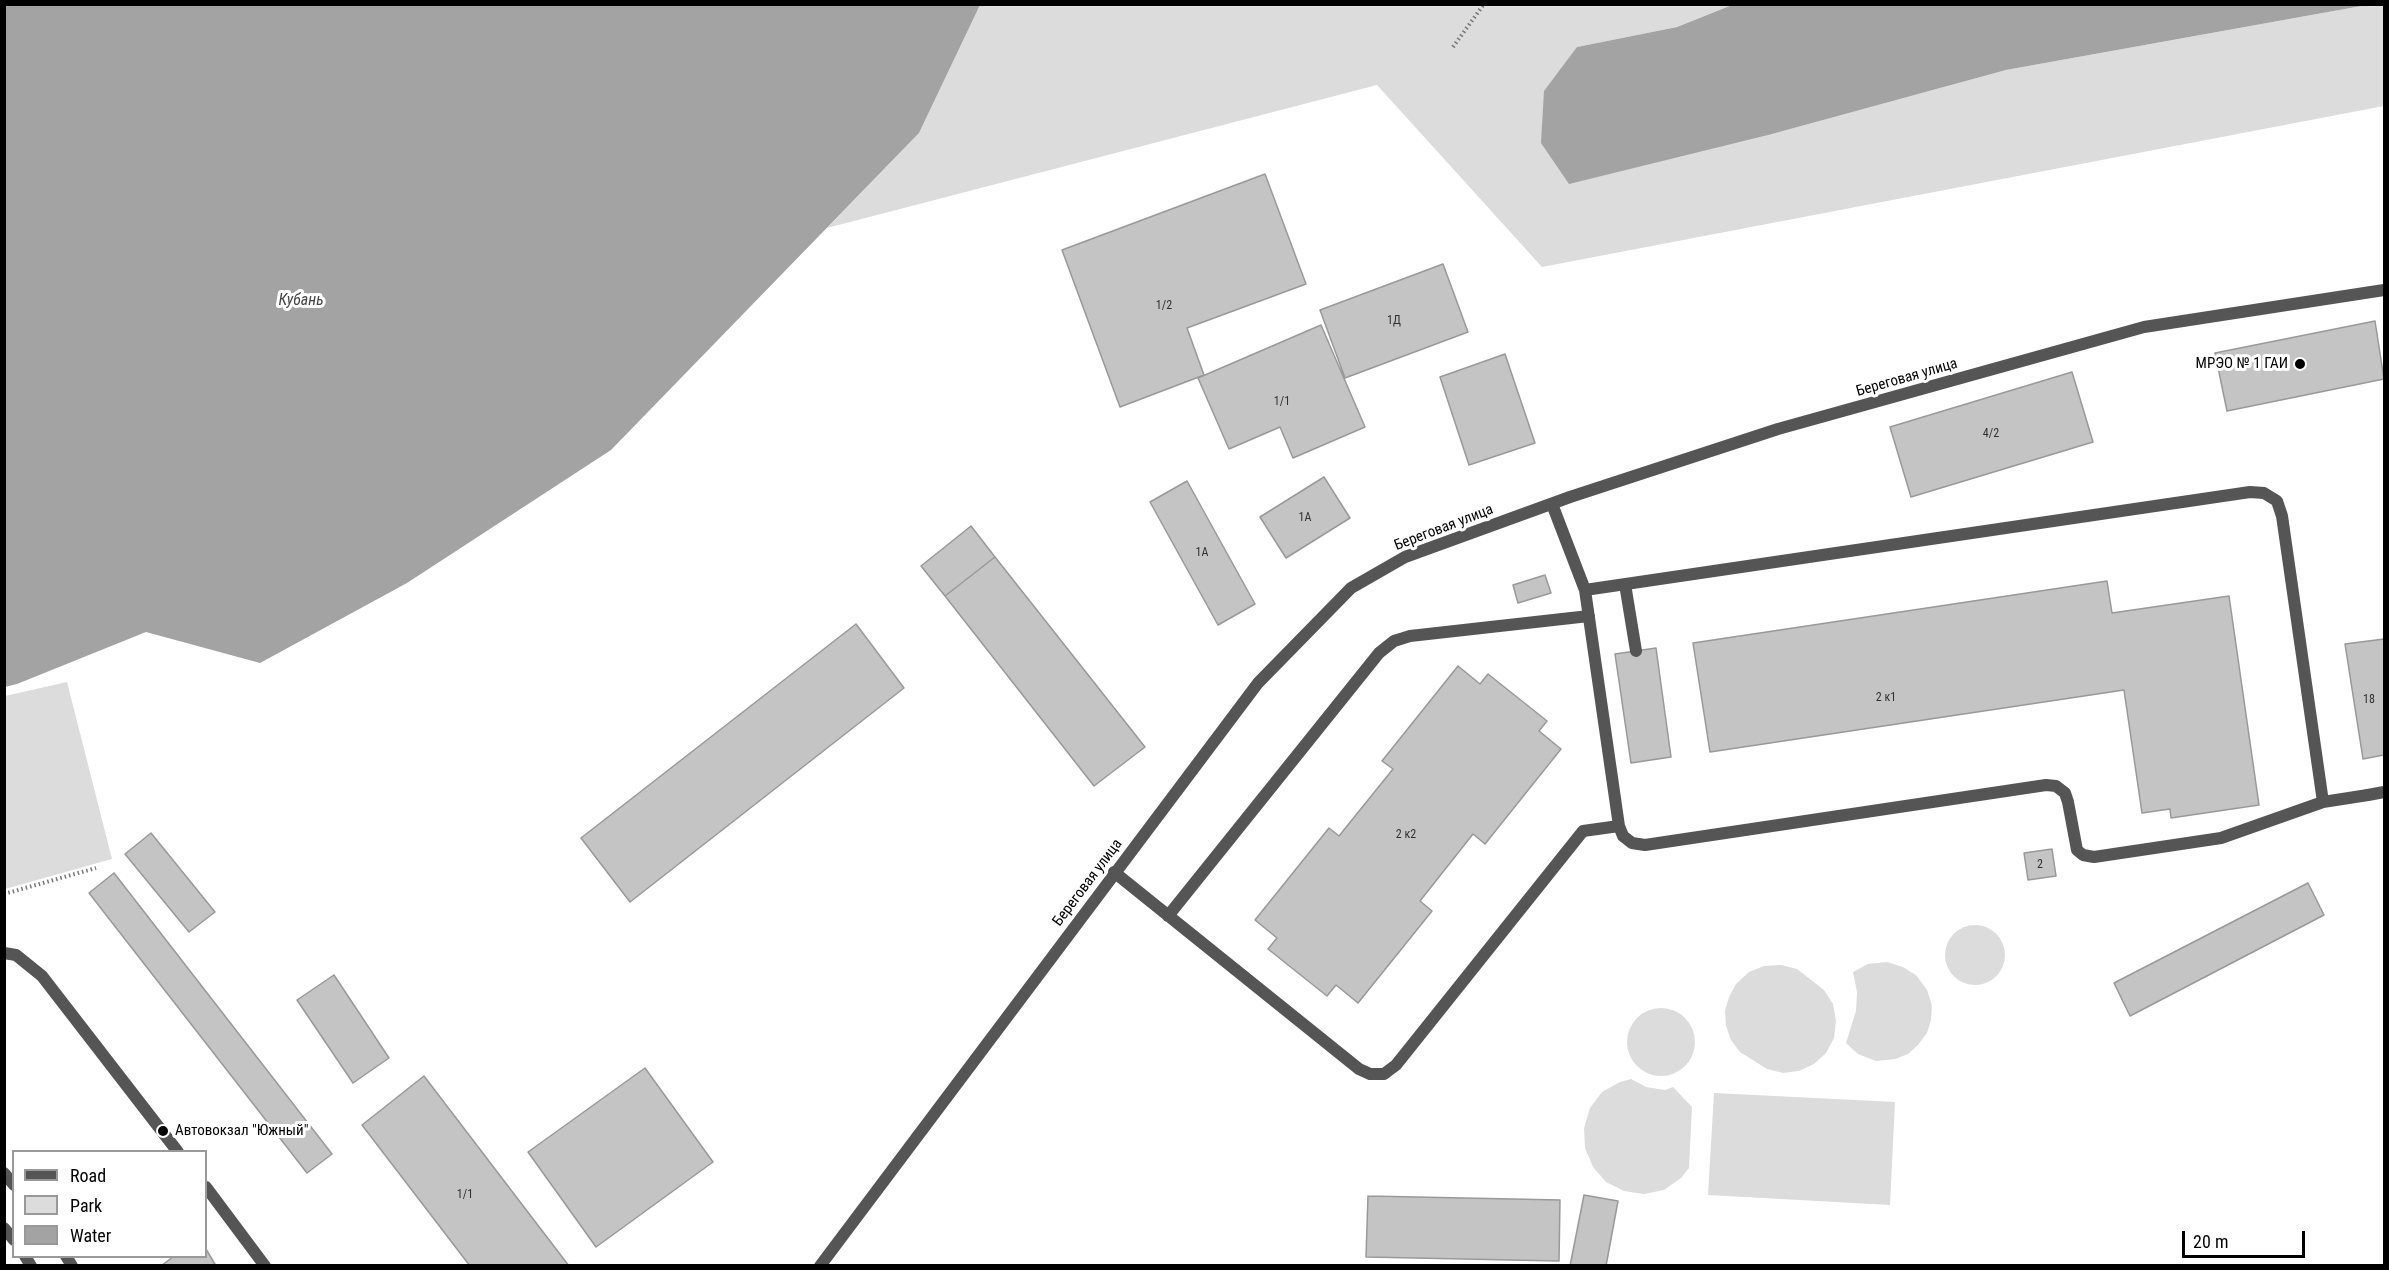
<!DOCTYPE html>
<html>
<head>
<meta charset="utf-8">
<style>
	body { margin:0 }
	#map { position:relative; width:2389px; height:1270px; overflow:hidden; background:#fff; font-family:"Roboto Condensed",sans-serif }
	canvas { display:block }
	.frame { position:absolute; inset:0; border:6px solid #000; pointer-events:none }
	.legend { position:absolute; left:12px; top:1150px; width:195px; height:108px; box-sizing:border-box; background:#fff; border:2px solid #999; margin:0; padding:8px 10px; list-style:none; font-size:18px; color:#000 }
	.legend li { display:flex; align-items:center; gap:12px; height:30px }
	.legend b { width:30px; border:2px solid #999 }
	.scale { position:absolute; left:2182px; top:1231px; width:123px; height:27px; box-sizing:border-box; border:3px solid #000; border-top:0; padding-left:8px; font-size:18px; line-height:21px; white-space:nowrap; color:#000; -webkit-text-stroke:4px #fff; paint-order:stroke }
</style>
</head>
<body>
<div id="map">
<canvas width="2389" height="1270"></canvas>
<div class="frame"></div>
<ul class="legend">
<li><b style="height:8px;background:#555"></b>Road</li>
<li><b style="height:16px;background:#dcdcdc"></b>Park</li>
<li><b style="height:16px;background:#a3a3a3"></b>Water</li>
</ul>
<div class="scale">20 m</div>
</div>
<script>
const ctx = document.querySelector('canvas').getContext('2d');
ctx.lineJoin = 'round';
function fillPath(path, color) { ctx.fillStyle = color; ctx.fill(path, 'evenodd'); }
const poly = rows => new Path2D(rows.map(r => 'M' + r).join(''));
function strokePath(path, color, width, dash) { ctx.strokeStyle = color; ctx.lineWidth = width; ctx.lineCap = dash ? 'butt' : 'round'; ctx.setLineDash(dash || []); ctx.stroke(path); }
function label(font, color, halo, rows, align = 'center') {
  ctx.font = font + ' "Roboto Condensed",sans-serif'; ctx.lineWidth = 6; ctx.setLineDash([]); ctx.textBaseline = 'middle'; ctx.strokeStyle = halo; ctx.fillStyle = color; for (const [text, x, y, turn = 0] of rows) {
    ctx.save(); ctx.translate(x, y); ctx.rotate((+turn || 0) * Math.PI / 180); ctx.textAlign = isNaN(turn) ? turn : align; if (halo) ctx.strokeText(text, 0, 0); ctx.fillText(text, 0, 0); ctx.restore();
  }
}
const green = poly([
	[980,5,1732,5,1677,27,1577,47,1772,134,2006,70,2367,5,2384,5,2384,106,1542,267,1377,85,827,228,919,133],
	[67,682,112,859,5,889,5,696],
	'1945 955a30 30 0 1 1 60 0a30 30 0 1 1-60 0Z',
	[1887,962,1903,967,1917,976,1927,990,1932,1006,1931,1020,1927,1033,1918,1045,1908,1054,1895,1059,1876,1061,1858,1054,1846,1043,1856,1011,1857,992,1853,972,1868,964],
	[1781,965,1797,969,1824,990,1833,1004,1836,1021,1834,1038,1826,1053,1814,1064,1799,1071,1783,1073,1767,1069,1740,1052,1731,1040,1726,1026,1725,1011,1729,997,1736,984,1749,972,1764,966],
	'1627 1042a34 34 0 1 1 68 0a34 34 0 1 1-68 0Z',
	[1631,1079,1646,1087,1665,1090,1673,1087,1692,1107,1689,1168,1681,1178,1664,1190,1644,1194,1624,1191,1606,1182,1593,1167,1585,1148,1584,1128,1590,1108,1602,1092,1620,1082],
	[1714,1093,1895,1102,1890,1205,1708,1195]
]);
const water = poly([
	[5,4,980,4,980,5,919,133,611,450,407,583,260,663,146,632,17,684,5,687],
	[1732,5,1732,4,2367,5,2006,70,1772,134,1569,184,1541,143,1544,91,1577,47,1677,27]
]);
const building = poly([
	[1265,174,1306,284,1187,328,1204,375,1120,407,1062,250,1265,174],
	[1443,264,1468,332,1345,378,1320,310,1443,264],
	[2375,321,2384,379,2227,411,2215,353,2375,321],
	[1321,325,1365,427,1293,458,1280,427,1229,449,1198,378,1321,325],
	[1505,354,1535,443,1469,465,1440,377,1505,354],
	[2072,372,2093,442,1911,497,1890,427,2072,372],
	[1324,477,1350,518,1286,558,1260,517,1324,477],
	[1187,481,1255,604,1218,625,1150,502,1187,481],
	[971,526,995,557,945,596,921,566,971,526],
	[995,557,1145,747,1094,786,945,596,995,557],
	[1545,575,1551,593,1518,603,1513,585,1545,575],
	[2107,581,2112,613,2229,596,2259,805,2171,818,2170,809,2142,813,2124,690,1710,752,1693,643,2107,581],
	[856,624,904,688,630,902,581,838,856,624],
	[2384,639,2384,755,2363,759,2345,644,2384,639],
	[1656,648,1671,757,1631,763,1615,654,1656,648],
	[1458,666,1480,684,1488,674,1547,721,1539,731,1561,749,1485,844,1473,834,1420,901,1432,911,1358,1003,1336,985,1327,996,1268,949,1277,938,1255,920,1329,828,1339,836,1393,769,1382,761,1458,666],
	[151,833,215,912,189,932,125,854,151,833],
	[2052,849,2056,876,2028,880,2024,853,2052,849],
	[114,873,332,1154,307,1173,89,893,114,873],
	[2308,883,2324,915,2130,1016,2114,983,2308,883],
	[334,975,389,1058,353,1083,297,1000,334,975],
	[645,1068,713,1162,596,1247,528,1152,645,1068],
	[424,1076,569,1266,470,1266,362,1125,424,1076],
	[1584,1195,1618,1201,1606,1266,1570,1266,1584,1195],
	[1368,1196,1560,1200,1559,1261,1366,1257,1368,1196],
	[206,1249,216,1266,161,1266,174,1256,206,1256,206,1249]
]);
const path = poly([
	[1453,47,1484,4],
	[4,894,96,868]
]);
const lane = poly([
	[1552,504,1585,590,1619,826,1623,836,1632,843,1645,845,2046,785,2056,786,2065,793,2068,802,2077,850,2083,855,2094,857,2221,838,2323,802,2282,516,2277,501,2264,493,2250,492,1585,590],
	[1625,584,1636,651],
	[2323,802,2368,795],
	[1114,872,1359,1069,1370,1074,1384,1074,1396,1065,1583,831,1619,826],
	[1168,916,1379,653,1394,641,1410,636,1589,616],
	[4,953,16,955,42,976,178,1152],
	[4,1173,14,1185],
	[206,1187,265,1266],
	[4,1228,14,1240],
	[25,1256,31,1266],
	[66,1256,72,1266]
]);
const street = poly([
	[2368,795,2384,792],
	[820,1266,1258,683,1351,588,1405,557,1570,497,1778,429,2144,327,2384,290]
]);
const markers = [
	[2300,364,6,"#000"],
	[163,1131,6,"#000"]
];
const numberNames = [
	["1/2",1164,306],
	["1Д",1394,321],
	["1/1",1282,402],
	["4/2",1991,434],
	["1А",1305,518],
	["1А",1202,553],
	["2 к1",1886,698],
	["18",2369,700],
	["2 к2",1406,835],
	["2",2040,865],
	["1/1",465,1195]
];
const poiNames = [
	["МРЭО № 1 ГАИ",2288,364],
	["Автовокзал \"Южный\"",175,1131,"left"]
];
const streetNames = [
	["Береговая улица",1907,378,-16],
	["Береговая улица",1444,528,-21],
	["Береговая улица",1088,883,-53]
];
const waterNames = [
	["Кубань",301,301]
];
fillPath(green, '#dcdcdc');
fillPath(water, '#a3a3a3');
fillPath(building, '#c4c4c4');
strokePath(building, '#999', 1.5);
strokePath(path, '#777', 4, [1.5, 3]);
strokePath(lane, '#555', 12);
strokePath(street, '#555', 12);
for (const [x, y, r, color] of markers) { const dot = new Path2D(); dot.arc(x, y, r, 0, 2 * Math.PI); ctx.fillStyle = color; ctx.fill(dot); strokePath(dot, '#fff', 2); }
label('12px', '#313131', null, numberNames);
label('15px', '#000', '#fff', poiNames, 'right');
label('15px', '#000', '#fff', streetNames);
label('italic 16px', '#444', '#fff', waterNames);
</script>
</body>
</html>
